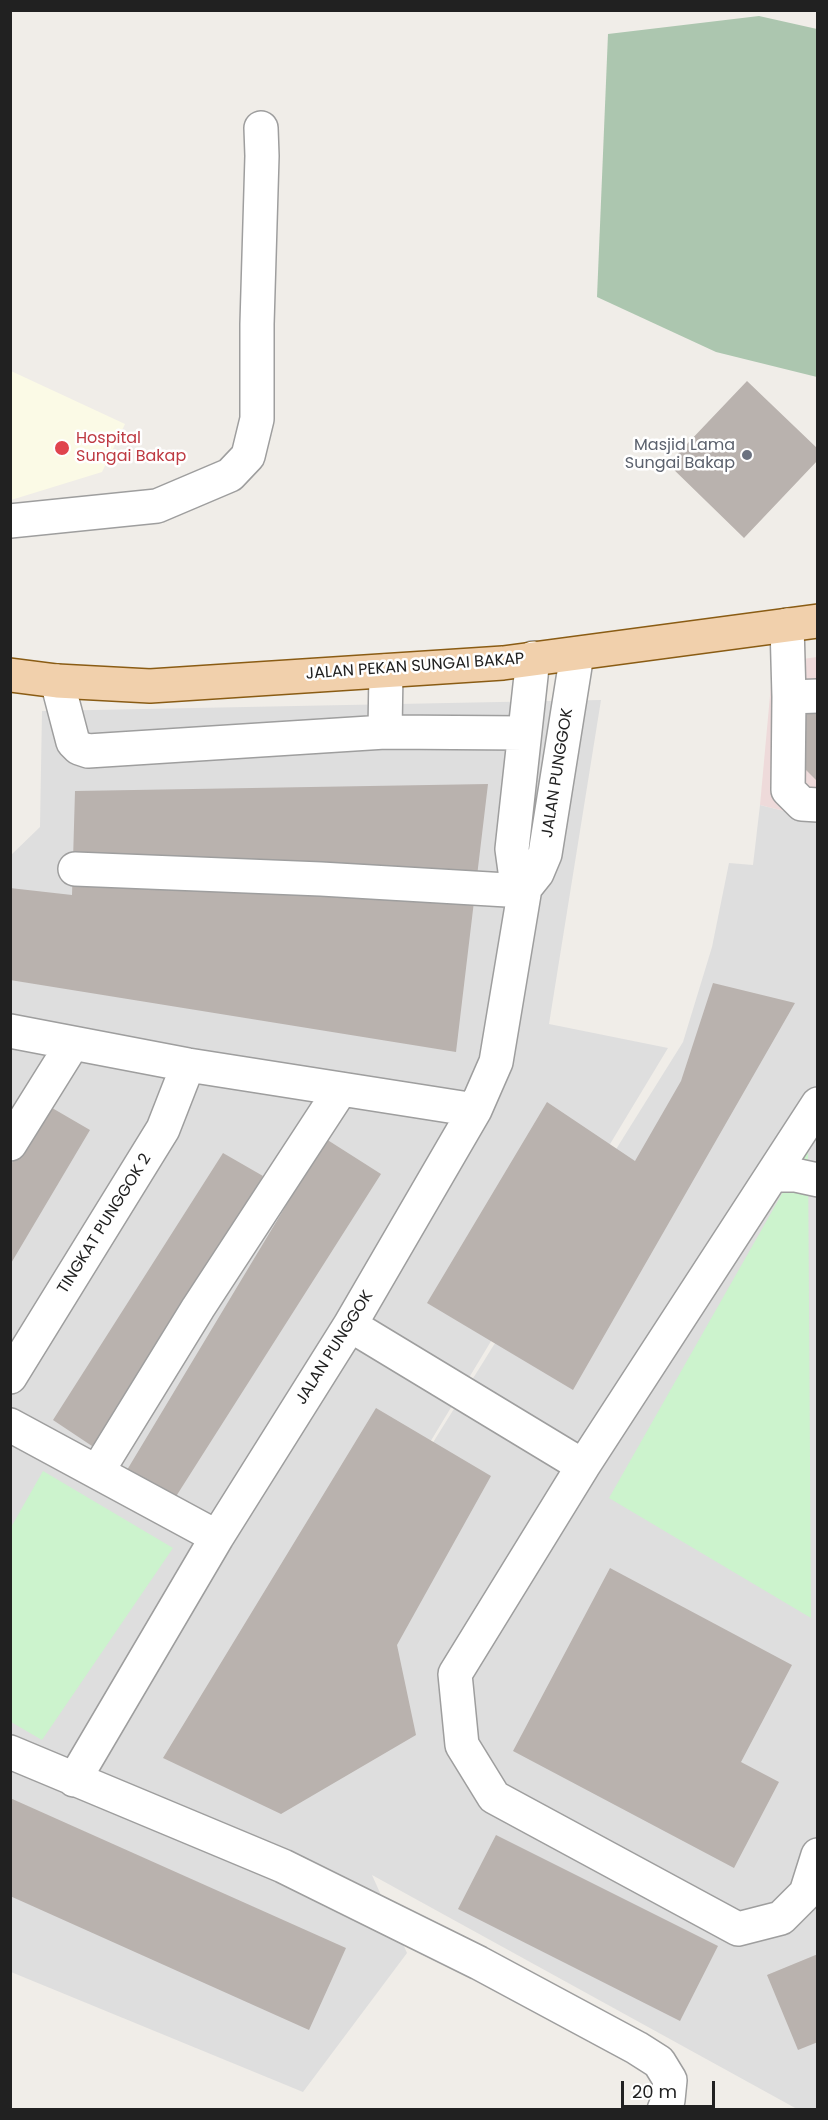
<!DOCTYPE html>
<html>
<head>
<meta charset="utf-8">
<style>
	body { margin:0 }
	#map { position:relative; width:828px; height:2120px; overflow:hidden; background:#f0ede8; font-family:Poppins,sans-serif }
	canvas { display:block }
	.frame { position:absolute; inset:0; border:12px solid #212121; pointer-events:none }
	.scale { position:absolute; left:621px; top:2081px; width:94px; height:27px; box-sizing:border-box; border:3px solid #212121; border-top:0; padding-left:8px; font-size:18px; line-height:21px; white-space:nowrap; color:#212121; -webkit-text-stroke:4px #fff; paint-order:stroke }
</style>
</head>
<body>
<div id="map">
<canvas width="828" height="2120"></canvas>
<div class="frame"></div>
<div class="scale">20 m</div>
</div>
<script>
const ctx = document.querySelector('canvas').getContext('2d');
ctx.lineJoin = 'round';
function fillPath(path, color) { ctx.fillStyle = color; ctx.fill(path, 'evenodd'); }
const poly = rows => new Path2D(rows.map(r => 'M' + r).join(''));
function strokePath(path, color, width, dash) { ctx.strokeStyle = color; ctx.lineWidth = width; ctx.lineCap = dash ? 'butt' : 'round'; ctx.setLineDash(dash || []); ctx.stroke(path); }
function label(font, color, halo, rows, align = 'center') {
  ctx.font = font + ' Poppins,sans-serif'; ctx.lineWidth = 5; ctx.setLineDash([]); ctx.textBaseline = 'middle'; ctx.strokeStyle = halo; ctx.fillStyle = color; for (const [text, x, y, turn = 0] of rows) {
    ctx.save(); ctx.translate(x, y); ctx.rotate((+turn || 0) * Math.PI / 180); ctx.textAlign = isNaN(turn) ? turn : align; if (halo) ctx.strokeText(text, 0, 0); ctx.fillText(text, 0, 0); ctx.restore();
  }
}
const residential = poly([
	[601,700,549,1024,668,1048,339,1593,683,1042,712,947,729,863,753,865,760,805,817,819,817,2109,797,2109,372,1875,407,1953,303,2092,11,1972,10,856,40,827,42,711]
]);
const commercial = poly([
	[817,657,817,819,760,805,773,663]
]);
const education = poly([
	[11,371,125,424,102,472,11,500]
]);
const cemetery = poly([
	[759,16,817,29,817,377,716,352,597,297,608,34]
]);
const park = poly([
	[808,1148,811,1618,609,1498],
	[43,1471,173,1548,42,1740,11,1722,10,1529]
]);
const building = poly([
	[747,381,818,449,818,460,744,538,668,464],
	[802,709,818,709,818,782,795,759],
	[488,784,456,1052,10,980,10,888,72,895,75,791],
	[713,983,795,1003,573,1390,427,1303,547,1102,635,1161,681,1081],
	[47,1105,90,1130,10,1265,10,1166],
	[326,1139,381,1174,175,1498,127,1470],
	[223,1153,263,1176,95,1448,53,1420],
	[376,1408,491,1476,397,1645,416,1735,281,1814,163,1758],
	[610,1568,792,1665,741,1762,779,1782,734,1868,513,1751],
	[10,1798,346,1948,309,2030,10,1896],
	[496,1835,718,1946,680,2021,458,1909],
	[818,1954,818,2042,798,2050,767,1975]
]);
const minor = poly([
	[10,521,157,506,230,475,248,456,257,419,257,324,262,156,261,128],
	[787,625,789,697,818,696],
	[57,681,73,742,79,748,88,751,385,732,524,733],
	[789,697,788,790,802,804,818,805],
	[385,732,386,671],
	[75,869,321,879,524,891],
	[525,888,515,871,512,849,533,658],
	[10,1031,188,1065,475,1110],
	[818,1104,583,1466,455,1674,462,1745,494,1797,738,1929,781,1918,806,1893,818,1855],
	[10,1144,73,1043],
	[772,1175,795,1175,818,1180],
	[350,1325,583,1466],
	[10,1377,163,1129,188,1065],
	[10,1425,217,1537],
	[97,1472,198,1308,341,1089],
	[10,1752,283,1866,479,1963,637,2048,659,2062,670,2080,668,2100,664,2110],
	[74,1780,217,1537,350,1325,475,1110,496,1062,525,888,537,873,545,854,577,654]
]);
const major = poly([
	[10,675,57,681,150,686,503,663,818,621]
]);
const markers = [
	[62,448,8,"#e0444e"],
	[747,455,6,"#6b7280"]
];
const healthNames = [
	["Hospital",76,439],
	["Sungai Bakap",76,457]
];
const worshipNames = [
	["Masjid Lama",735,446],
	["Sungai Bakap",735,464]
];
const streetNames = [
	["JALAN PEKAN SUNGAI BAKAP",415,667,-4],
	["JALAN PUNGGOK",558,773,-81],
	["TINGKAT PUNGGOK 2",105,1224,-58],
	["JALAN PUNGGOK",335,1348,-58]
];
fillPath(residential, '#dedede');
fillPath(commercial, '#eedada');
fillPath(education, '#fbfae6');
fillPath(cemetery, '#acc6af');
fillPath(park, '#ccf3cd');
fillPath(building, '#b9b2ae');
strokePath(minor, '#9e9e9e', 36);
strokePath(major, '#8a5c14', 36);
strokePath(minor, '#fff', 33);
strokePath(major, '#f1d0ac', 33);
for (const [x, y, r, color] of markers) { const dot = new Path2D(); dot.arc(x, y, r, 0, 2 * Math.PI); ctx.fillStyle = color; ctx.fill(dot); strokePath(dot, '#fff', 2); }
label('16px', '#be3a42', '#fff', healthNames, 'left');
label('16px', '#5b616d', '#fff', worshipNames, 'right');
label('16px', '#212121', '#fff', streetNames);
</script>
</body>
</html>
